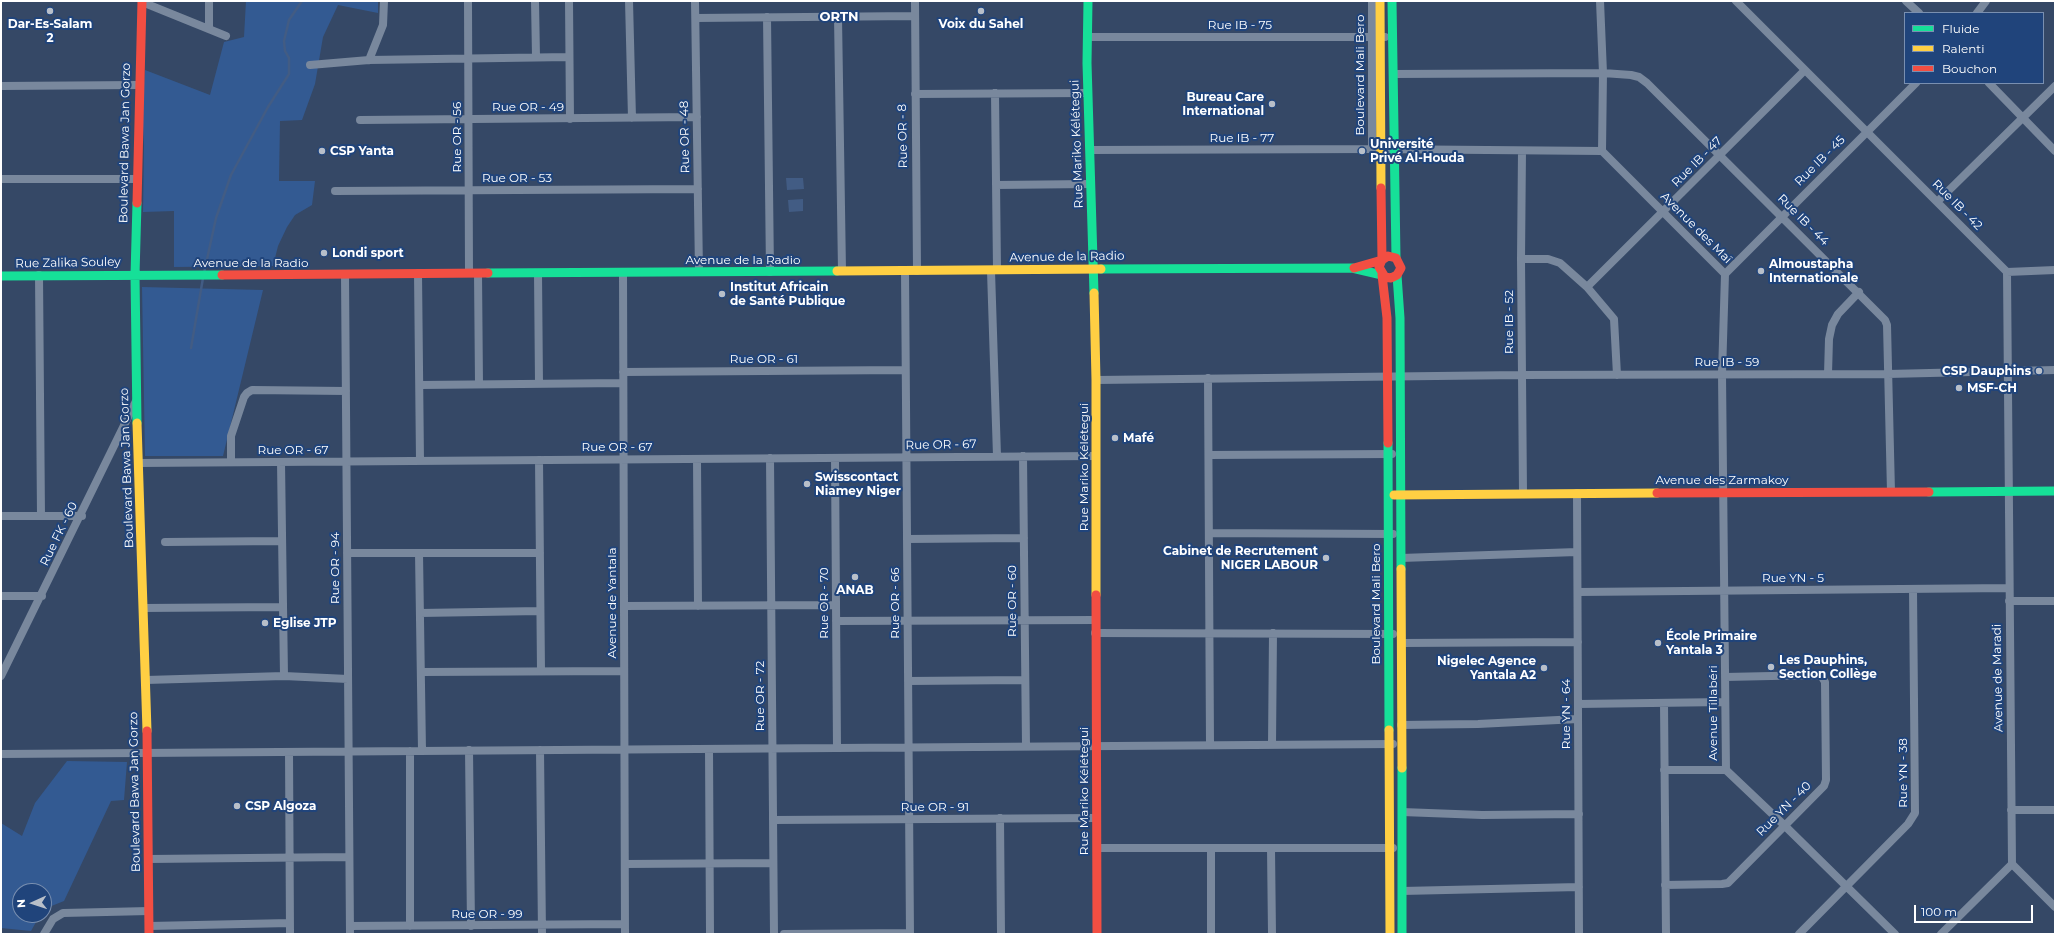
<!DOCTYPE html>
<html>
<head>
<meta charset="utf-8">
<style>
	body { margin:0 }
	#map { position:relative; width:2056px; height:935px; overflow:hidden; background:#354866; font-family:Montserrat,sans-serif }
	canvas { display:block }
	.frame { position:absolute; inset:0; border:2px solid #fff; pointer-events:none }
	.legend { position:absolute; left:1904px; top:12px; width:140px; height:72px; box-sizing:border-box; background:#20447b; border:1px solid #798fb0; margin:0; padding:5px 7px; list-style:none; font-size:12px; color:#fff }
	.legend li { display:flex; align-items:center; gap:8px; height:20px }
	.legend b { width:20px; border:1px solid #798fb0 }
	.north { position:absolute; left:12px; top:883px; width:40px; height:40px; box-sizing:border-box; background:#20447b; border:1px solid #798fb0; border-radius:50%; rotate:267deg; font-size:11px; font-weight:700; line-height:16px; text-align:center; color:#fff }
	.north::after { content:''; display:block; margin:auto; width:14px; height:18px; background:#b8bfc9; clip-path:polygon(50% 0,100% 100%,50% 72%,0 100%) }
	.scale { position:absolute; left:1914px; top:905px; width:119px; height:18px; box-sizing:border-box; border:2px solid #fff; border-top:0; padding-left:5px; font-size:12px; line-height:14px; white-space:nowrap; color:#fff; -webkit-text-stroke:3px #20447b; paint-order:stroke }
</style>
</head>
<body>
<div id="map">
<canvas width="2056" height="935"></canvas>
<div class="frame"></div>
<ul class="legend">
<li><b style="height:5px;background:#16e098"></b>Fluide</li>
<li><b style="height:5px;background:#ffcf43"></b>Ralenti</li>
<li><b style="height:5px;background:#f24e42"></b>Bouchon</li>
</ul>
<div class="north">N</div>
<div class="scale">100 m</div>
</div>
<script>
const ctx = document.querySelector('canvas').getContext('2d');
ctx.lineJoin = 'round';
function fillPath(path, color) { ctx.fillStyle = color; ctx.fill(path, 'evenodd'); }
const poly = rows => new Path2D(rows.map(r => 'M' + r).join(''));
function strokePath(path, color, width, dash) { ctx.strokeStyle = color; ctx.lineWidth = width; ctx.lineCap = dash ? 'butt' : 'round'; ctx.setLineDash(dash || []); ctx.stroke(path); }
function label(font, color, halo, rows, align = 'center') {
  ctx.font = font + ' Montserrat,sans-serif'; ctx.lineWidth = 4; ctx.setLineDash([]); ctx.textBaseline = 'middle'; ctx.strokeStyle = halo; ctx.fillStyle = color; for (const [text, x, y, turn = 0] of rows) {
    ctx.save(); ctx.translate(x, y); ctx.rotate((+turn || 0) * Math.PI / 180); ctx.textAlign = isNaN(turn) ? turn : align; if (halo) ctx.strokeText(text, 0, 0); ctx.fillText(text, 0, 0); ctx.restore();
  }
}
const green = poly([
	[246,1,378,1,378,13,338,5,323,37,315,84,302,120,280,121,279,181,315,181,312,205,295,215,287,227,278,246,273,266,174,267,174,211,143,212,144,146,142,108,145,70,210,95,224,42,244,37],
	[142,287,263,290,223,456,145,456],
	[67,761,127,762,124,800,111,801,64,901,44,909,44,891,20,891,20,915,40,915,31,931,1,928,1,823,22,836,35,803]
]);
const water = poly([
	[786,178,803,178,804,189,787,190],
	[803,199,803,211,789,212,788,200]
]);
const stream = poly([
	[204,273,216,218,231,175,268,107,289,74,289,58,285,51,284,41,289,20,302,1],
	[191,348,203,278]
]);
const street = poly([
	[468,1,469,273],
	[535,1,536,57],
	[569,1,570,119],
	[629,1,632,118],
	[695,1,699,272],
	[915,1,917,271],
	[1600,1,1603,73,1602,151,1725,274,1722,374,1726,770,1784,825,1895,934],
	[1736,1,2007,272,2012,864],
	[1906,1,1919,13],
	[142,2,226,36],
	[1977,13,1986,1],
	[767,17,770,272],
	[838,17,842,271],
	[696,18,915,16],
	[209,29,209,1],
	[1088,37,1385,37],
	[369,60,383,25,384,1],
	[310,65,369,60,569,57],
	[1393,74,1603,73,1631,75,1639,77,1647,83,1885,320,1887,325,1891,492],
	[1989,83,2055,151],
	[1,86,138,85],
	[995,93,997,270],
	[915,94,1088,93],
	[360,120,697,117],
	[1372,149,1372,1],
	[1090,150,1372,149,1602,151],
	[1522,151,1521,259,1523,493],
	[1,179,136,179],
	[996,185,1090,184],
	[335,191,698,189],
	[1937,202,2055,86],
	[1521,259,1548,259,1560,263,1587,287,1614,319,1617,375],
	[905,271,910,934],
	[991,271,997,456],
	[623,272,625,934],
	[2007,272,2055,270],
	[418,273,420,461],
	[478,273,479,384],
	[538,273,539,384],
	[1725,274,1916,83],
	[39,275,41,516],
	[345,275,350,934],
	[1587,287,1805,70],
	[623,372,905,370],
	[1828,374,1829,339,1832,325,1838,314,1859,292],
	[1208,378,1210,745],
	[1096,380,1521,375,1888,374,2055,370],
	[420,385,623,383],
	[1209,455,1392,454],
	[1023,456,1026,746],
	[770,458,774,934],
	[835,458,837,748],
	[697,459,698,606],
	[539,460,541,671],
	[231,462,231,436,244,397,247,393,252,390,346,391],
	[281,462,284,676],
	[138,463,1096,456],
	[1577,493,1579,934],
	[1,516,82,516],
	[1209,533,1393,534],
	[907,539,1024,538],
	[165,542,282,541],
	[347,553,540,553],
	[419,553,422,751],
	[1401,558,1577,552],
	[1578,592,2009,588],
	[1,596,42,596],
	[2009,601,2055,601],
	[624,606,836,605],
	[143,608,283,607],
	[420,613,540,611],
	[836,621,1095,620],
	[1095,633,1393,634],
	[1402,643,1578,642],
	[421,672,624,671],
	[1,676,136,401],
	[146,680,284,676,348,679],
	[908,681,1025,680],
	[1664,703,1666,934],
	[1578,704,1725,702],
	[1401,725,1478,724,1578,719],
	[1272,745,1273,633],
	[709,749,710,934],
	[469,750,471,926],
	[540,750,542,934],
	[410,751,410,926],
	[289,752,290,934],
	[1,754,1393,744],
	[1664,770,1726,770],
	[2011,810,2055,810],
	[1402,812,1482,815,1579,814],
	[1000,818,1001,934],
	[773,820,1096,818],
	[1097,848,1393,848],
	[1271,849,1272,934],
	[1211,850,1211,934],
	[148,859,349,857],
	[625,864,773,863],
	[2012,864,2055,907],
	[1665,885,1722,884,1728,883,1824,786,1826,780,1825,682,1822,677,1818,675,1725,677],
	[1402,891,1579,887],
	[149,926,290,923],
	[350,926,625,924],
	[44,934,53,919,63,913,149,911],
	[784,934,910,933],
	[1799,934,1908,824,1915,813,1913,589],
	[1941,934,2012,864]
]);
const fast = poly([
	[1088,1,1087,63,1094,293],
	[1392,1,1396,258],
	[137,203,135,275,137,423],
	[1101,269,1352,268,1382,275],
	[488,273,837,271],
	[1397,275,1400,318,1401,569],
	[1,276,222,275],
	[1388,443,1389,730],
	[1929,492,2055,491],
	[1402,768,1402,934]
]);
const slow = poly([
	[1380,1,1381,188],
	[837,271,1101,269],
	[1094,293,1096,380,1096,595],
	[137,423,147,731],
	[1394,495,1657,493],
	[1401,569,1402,768],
	[1389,730,1390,934]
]);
const jam = poly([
	[1381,188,1382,260,1379,267,1385,277,1391,278,1397,275,1401,268,1396,258,1388,256,1382,260],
	[137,203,142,1],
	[1354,268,1382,260],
	[222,275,488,273],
	[1382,275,1387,318,1388,443],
	[1657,493,1929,492],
	[1096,595,1097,934],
	[147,731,149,934]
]);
const markers = [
	[50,11,4,"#b8bfc9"],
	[981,11,4,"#b8bfc9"],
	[1272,104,4,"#b8bfc9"],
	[322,151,4,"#b8bfc9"],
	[1362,151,4,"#b8bfc9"],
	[324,253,4,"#b8bfc9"],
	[1761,271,4,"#b8bfc9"],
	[722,294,4,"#b8bfc9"],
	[2039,371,4,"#b8bfc9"],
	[1959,388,4,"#b8bfc9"],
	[1115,438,4,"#b8bfc9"],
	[807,484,4,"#b8bfc9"],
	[1326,558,4,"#b8bfc9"],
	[855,577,4,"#b8bfc9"],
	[265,623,4,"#b8bfc9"],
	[1658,643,4,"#b8bfc9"],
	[1771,667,4,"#b8bfc9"],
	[1544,668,4,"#b8bfc9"],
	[237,806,4,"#b8bfc9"]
];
const poiNames = [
	["Dar-Es-Salam",50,24,"center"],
	["2",50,38,"center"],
	["Voix du Sahel",981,24,"center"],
	["Bureau Care",1264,97,"right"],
	["International",1264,111,"right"],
	["Université",1370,144],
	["Privé Al-Houda",1370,158],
	["CSP Yanta",330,151],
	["Londi sport",332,253],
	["Almoustapha",1769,264],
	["Internationale",1769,278],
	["Institut Africain",730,287],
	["de Santé Publique",730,301],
	["CSP Dauphins",2031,371,"right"],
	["MSF-CH",1967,388],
	["Mafé",1123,438],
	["Swisscontact",815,477],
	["Niamey Niger",815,491],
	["Cabinet de Recrutement",1318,551,"right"],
	["NIGER LABOUR",1318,565,"right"],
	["ANAB",855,590,"center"],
	["Eglise JTP",273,623],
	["École Primaire",1666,636],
	["Yantala 3",1666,650],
	["Les Dauphins,",1779,660],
	["Section Collège",1779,674],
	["Nigelec Agence",1536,661,"right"],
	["Yantala A2",1536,675,"right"],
	["CSP Algoza",245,806]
];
const streetNames = [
	["Rue IB - 75",1240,25],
	["Boulevard Mali Bero",1360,75,-90],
	["Rue OR - 49",528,107],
	["Rue OR - 8",903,136,-91],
	["Rue OR - 56",457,137,-90],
	["Rue OR - 48",685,137,-91],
	["Rue IB - 77",1242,138],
	["Boulevard Bawa Jan Gorzo",125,143,-89],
	["Rue Mariko Kélétegui",1077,144,-92],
	["Rue IB - 45",1820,161,-45],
	["Rue IB - 47",1697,162,-45],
	["Rue OR - 53",517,178],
	["Rue IB - 42",1957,205,45],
	["Rue IB - 44",1803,220,45],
	["Avenue des Maï",1696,228,45],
	["Avenue de la Radio",1067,257,-1],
	["Avenue de la Radio",743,260],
	["Rue Zalika Souley",68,263,-1],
	["Avenue de la Radio",251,263],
	["Rue IB - 52",1509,322,-90],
	["Rue OR - 61",764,359],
	["Rue IB - 59",1727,362],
	["Rue OR - 67",941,445,-1],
	["Rue OR - 67",617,447],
	["Rue OR - 67",293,450],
	["Rue Mariko Kélétegui",1084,467,-90],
	["Boulevard Bawa Jan Gorzo",127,468,-92],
	["Avenue des Zarmakoy",1722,480],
	["Rue FK - 60",59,534,-64],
	["Rue OR - 94",335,568,-90],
	["Rue YN - 5",1793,578],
	["Rue OR - 60",1012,601,-90],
	["Avenue de Yantala",612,603,-90],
	["Rue OR - 70",824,603,-90],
	["Rue OR - 66",895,603,-90],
	["Boulevard Mali Bero",1376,604,-90],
	["Avenue de Maradi",1998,678,-91],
	["Rue OR - 72",760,696,-90],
	["Avenue Tillabéri",1713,713,-90],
	["Rue YN - 64",1566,714,-90],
	["Rue YN - 38",1903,773,-90],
	["Rue Mariko Kélétegui",1084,791,-90],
	["Boulevard Bawa Jan Gorzo",135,792,-91],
	["Rue OR - 91",935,807],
	["Rue YN - 40",1784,809,-45],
	["Rue OR - 99",487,914]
];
const neighbourhoodNames = [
	["ORTN",839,17]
];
fillPath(green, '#335a92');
fillPath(water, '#425c84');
strokePath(stream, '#425c84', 2.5);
strokePath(street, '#79889d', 8);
strokePath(fast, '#16e098', 9);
strokePath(slow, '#ffcf43', 9);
strokePath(jam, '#f24e42', 9);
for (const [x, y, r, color] of markers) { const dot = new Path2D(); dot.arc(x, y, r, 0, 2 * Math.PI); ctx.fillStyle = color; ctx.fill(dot); strokePath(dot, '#20447b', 1.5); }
label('bold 12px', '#fff', '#20447b', poiNames, 'left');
label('12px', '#fff', '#20447b', streetNames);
label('bold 13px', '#fff', '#20447b', neighbourhoodNames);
</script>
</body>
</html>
